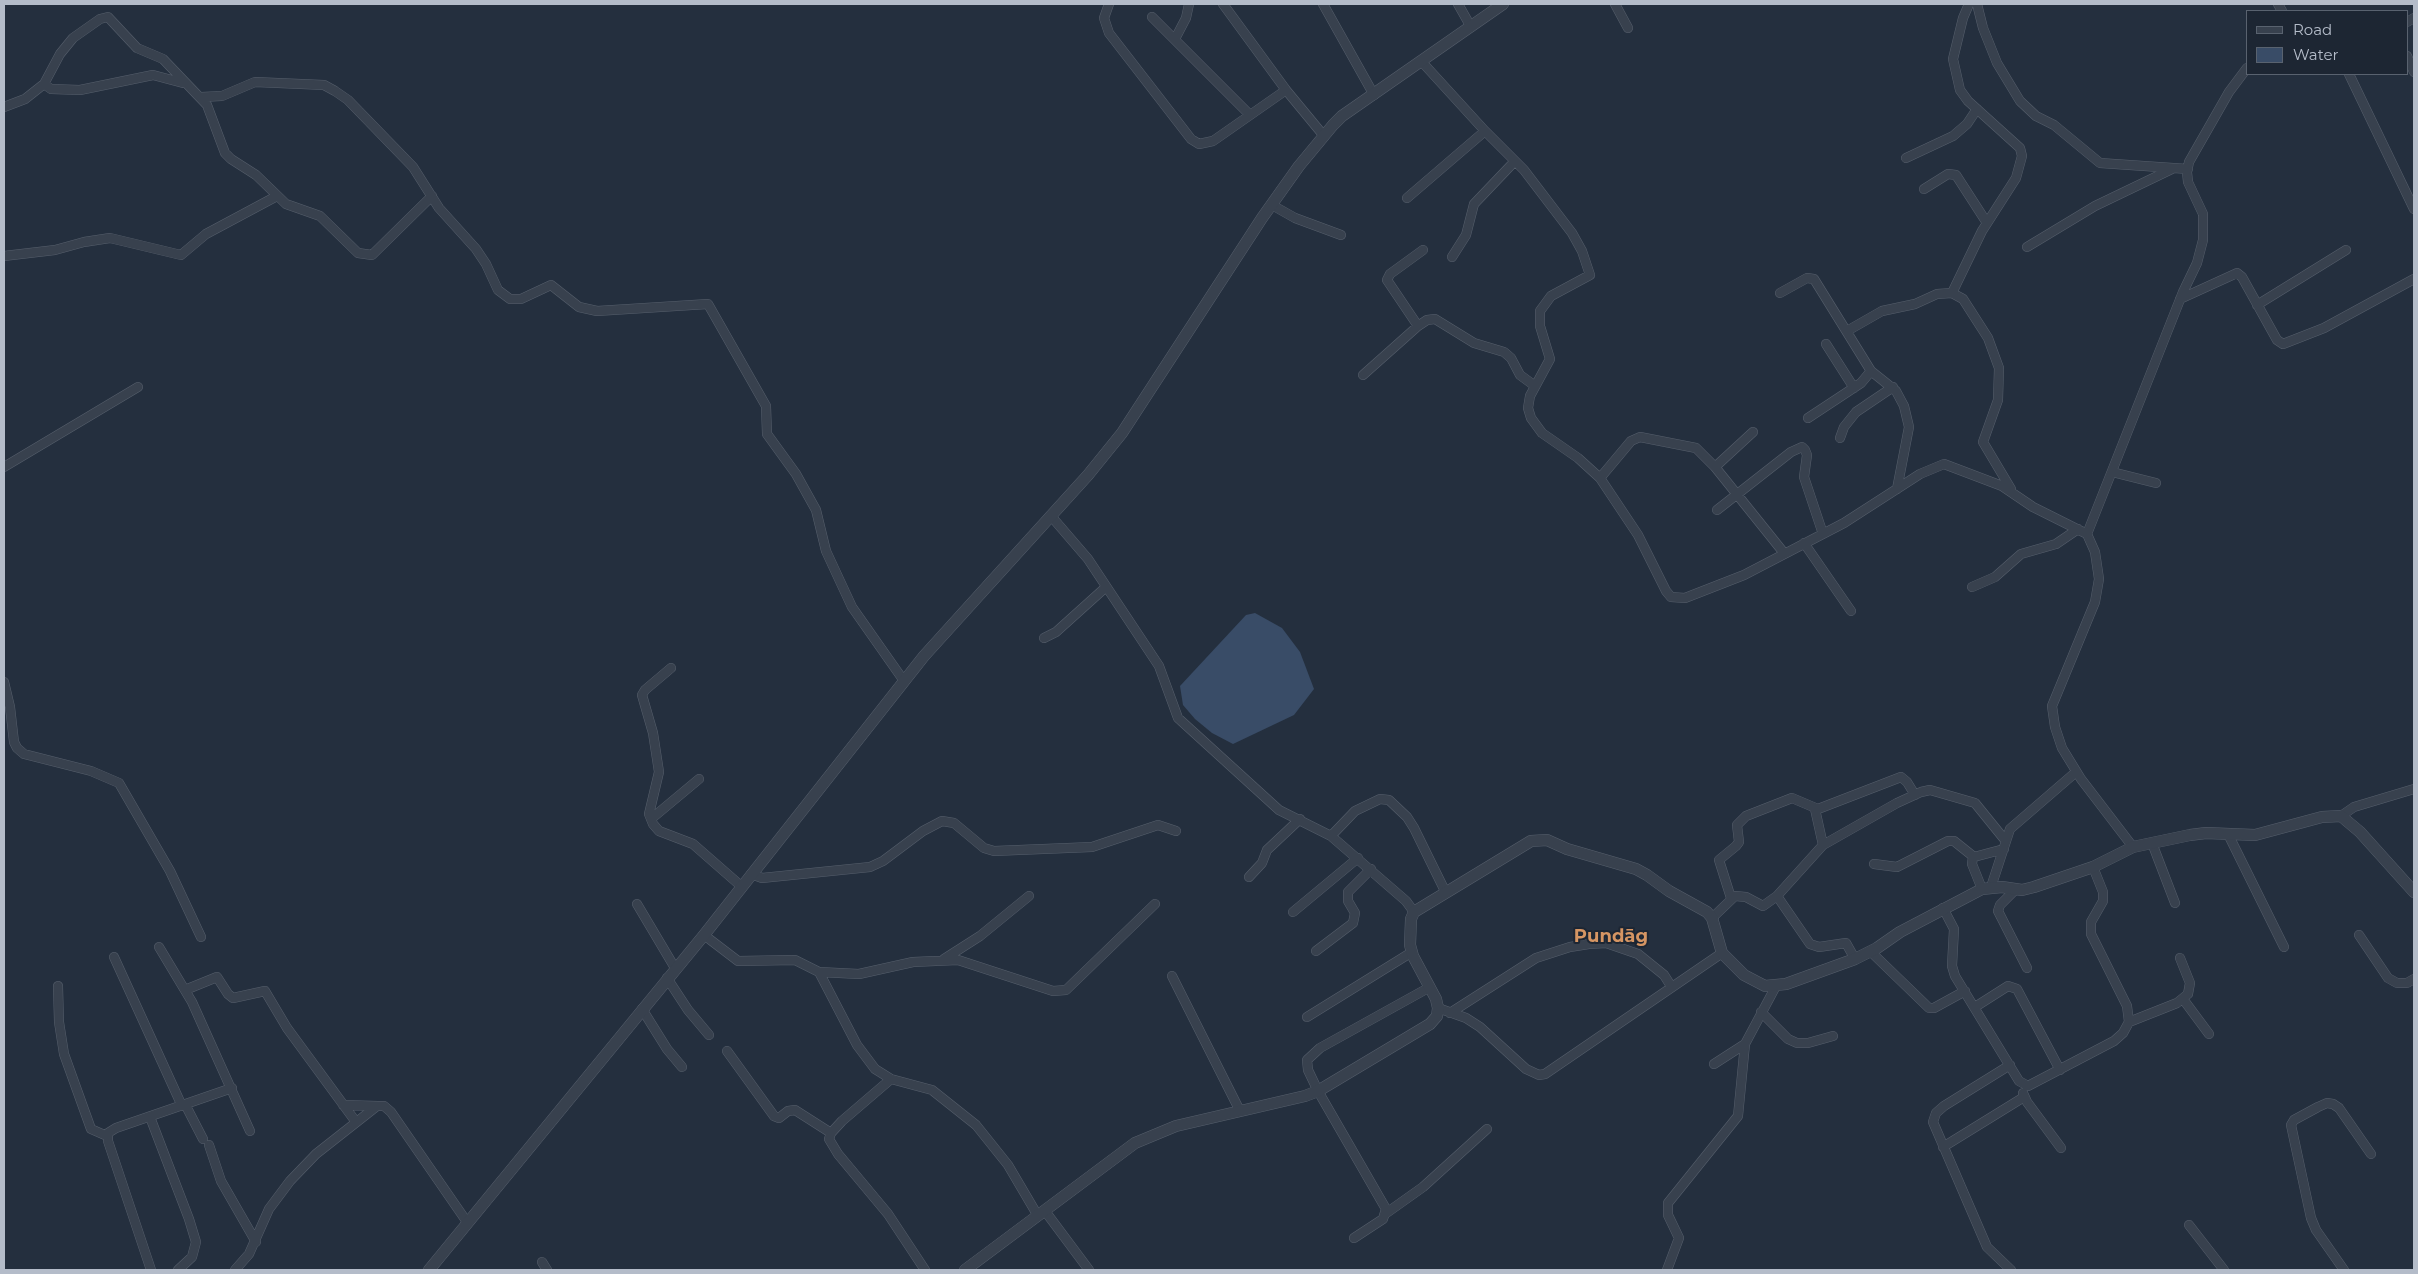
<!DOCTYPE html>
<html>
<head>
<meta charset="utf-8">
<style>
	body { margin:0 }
	#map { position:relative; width:2418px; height:1274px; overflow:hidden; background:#242f3e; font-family:Montserrat,sans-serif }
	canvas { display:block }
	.frame { position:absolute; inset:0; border:5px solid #b4bcc9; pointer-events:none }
	.legend { position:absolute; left:2246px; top:10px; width:162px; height:65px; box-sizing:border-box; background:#1d2633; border:1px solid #59626f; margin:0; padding:6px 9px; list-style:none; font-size:15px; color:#b4bcc9 }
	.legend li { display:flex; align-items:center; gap:10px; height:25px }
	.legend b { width:25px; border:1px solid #59626f }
</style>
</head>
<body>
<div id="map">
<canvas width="2418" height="1274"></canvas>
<div class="frame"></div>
<ul class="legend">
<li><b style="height:6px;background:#38414e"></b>Road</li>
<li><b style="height:14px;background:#394c67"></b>Water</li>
</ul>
</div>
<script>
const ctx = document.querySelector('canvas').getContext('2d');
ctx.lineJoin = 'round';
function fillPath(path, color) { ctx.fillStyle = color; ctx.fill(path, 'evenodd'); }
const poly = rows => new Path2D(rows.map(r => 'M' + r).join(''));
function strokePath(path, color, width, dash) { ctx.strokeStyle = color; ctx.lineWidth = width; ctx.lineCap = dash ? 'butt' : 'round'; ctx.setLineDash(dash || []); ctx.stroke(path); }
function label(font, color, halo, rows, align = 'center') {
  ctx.font = font + ' Montserrat,sans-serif'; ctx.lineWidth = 4; ctx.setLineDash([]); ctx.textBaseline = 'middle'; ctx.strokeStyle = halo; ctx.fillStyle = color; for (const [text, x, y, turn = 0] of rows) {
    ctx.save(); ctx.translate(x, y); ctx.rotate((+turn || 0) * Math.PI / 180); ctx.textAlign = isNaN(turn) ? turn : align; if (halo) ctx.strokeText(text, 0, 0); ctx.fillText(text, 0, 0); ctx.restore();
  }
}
const water = poly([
	[1255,613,1282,628,1300,652,1314,689,1294,715,1233,744,1212,733,1195,719,1183,705,1180,686,1246,615]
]);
const minor = poly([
	[1109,4,1104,18,1109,33,1191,139,1199,144,1213,141,1286,90],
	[1223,4,1286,90,1324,136],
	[1323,4,1374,95],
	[1458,4,1471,27],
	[1615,4,1628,28],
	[1977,4,1983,28,1997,63,2020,101,2036,116,2054,125,2100,163,2188,169],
	[2278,4,2282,11],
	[1152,17,1250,115],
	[2407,22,2414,18],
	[1175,39,1186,18,1189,4],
	[2407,56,2414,72],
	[1422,62,1485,131,1524,170,1572,233,1582,251,1590,275,1551,296,1540,311,1540,326,1550,359,1530,396,1528,408,1531,418,1542,433,1578,458,1600,478,1638,535,1666,591,1671,597,1685,598,1744,575,1844,523,1920,474,1944,464,2002,486,2033,507,2087,534,2095,552,2099,579,2095,602,2052,706,2055,727,2062,748,2081,779,2133,847],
	[2349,74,2414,209],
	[44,84,51,89,80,90,153,75,183,83],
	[201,97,222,96,255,82,324,85,335,91,348,100,413,167,439,208,476,249,486,264,498,290,510,299,521,299,551,285,579,307,597,311,708,304,766,406,767,434,796,474,816,510,826,551,852,607,904,681],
	[4,107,25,99,44,84,60,54,73,38,100,19,108,17,137,48,163,59,207,105,225,153,231,159,256,175,286,204,320,216,358,253,372,255,432,196],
	[1906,158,1953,136,1967,124,1977,109],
	[1924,189,1948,174,1956,175,1987,223],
	[1407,198,1485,131],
	[1272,205,1295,218,1341,235],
	[2027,247,2095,206,2172,169],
	[4,256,55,250,84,242,110,238,181,255,206,234,277,196],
	[1452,257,1466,235,1474,204,1515,161],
	[1780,293,1807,278,1814,279,1871,371,1896,391,1904,406,1909,427,1897,489],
	[1952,293,1982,231,2016,178,2022,156,2020,148,1968,101,1960,90,1953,59,1963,18,1969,4],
	[2180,299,2237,273,2242,277,2277,340,2283,344,2324,328,2414,279],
	[2257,305,2346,250],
	[1418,326,1387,280,1390,274,1423,250],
	[1847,331,1882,311,1915,304,1937,294,1952,293,1963,299,1988,338,1999,368,1998,400,1983,442,2011,489],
	[1826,344,1854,388],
	[1363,375,1418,326,1427,320,1435,319,1474,343,1504,352,1511,358,1520,375,1535,386],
	[1808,418,1861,383,1871,371],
	[1753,432,1715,467,1784,553],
	[1840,438,1844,427,1856,412,1893,387],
	[4,467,138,387],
	[2112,472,2156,483],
	[1600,478,1631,441,1640,437,1696,448,1715,467],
	[1717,510,1791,452,1802,447,1805,450,1807,455,1804,477,1823,534],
	[1051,516,1088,559,1159,666,1178,718,1279,810,1331,836,1406,901,1414,912],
	[2087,534,2183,292,2197,263,2203,240,2203,214,2188,182,2187,172,2189,162,2229,92,2247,68],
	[1804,543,1851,611],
	[1972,587,1995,577,2021,554,2056,544,2078,529],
	[1044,638,1056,632,1106,587],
	[671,668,645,690,642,695,653,733,659,772,649,814,653,824,659,831,693,844,741,886],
	[4,682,10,707,14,742,17,748,24,754,91,771,119,783,170,871,201,937],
	[2341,816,2354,807,2414,789],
	[651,819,699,779],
	[2228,834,2284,947],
	[1331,836,1355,811,1380,799,1389,800,1407,817,1414,828,1446,893],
	[2152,843,2175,903],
	[1823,845,1897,803,1921,792,1930,790,1975,803,2005,840],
	[1973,856,1972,864,1982,889],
	[1874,864,1897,867,1948,841,1954,841,1974,857,2004,849],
	[751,874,762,878,870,867,883,861,923,831,942,821,954,823,984,848,994,851,1092,847,1158,825,1176,831],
	[1249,877,1262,863,1267,850,1300,819],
	[1991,887,2010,829,2076,772],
	[2015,890,2000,905,1998,911,2027,968],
	[1777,896,1823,845,1815,809],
	[1731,898,1719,860,1736,846,1739,842,1737,825,1746,816,1792,798,1818,809,1901,777,1907,782,1915,795],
	[637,904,675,968],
	[1943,908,1954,929,1952,966,1955,976,2019,1081,2028,1086,2114,1041,2123,1033,2129,1022,2127,1006,2091,934,2091,922,2103,901,2103,892,2093,867],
	[1293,912,1358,858],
	[1712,918,1735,896,1746,897,1763,906,1777,896,1810,944,1819,947,1846,943,1855,959],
	[704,935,738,961,795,960,819,972,857,1045,875,1069,891,1079,932,1090,976,1125,1008,1165,1038,1216],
	[2359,935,2388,978,2397,983,2407,983,2414,979],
	[159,947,192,1002,250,1131],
	[1316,951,1353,923,1355,913,1348,901,1348,892,1371,869],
	[1870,951,1929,1008,1934,1008,1965,991],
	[114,957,182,1106],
	[944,959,980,936,1029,896],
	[819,972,859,974,913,962,958,960,1053,991,1066,990,1155,904],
	[1172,976,1240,1111],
	[667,978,688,1010,709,1035],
	[58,986,59,1022,64,1054,91,1129,107,1136],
	[185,990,217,977,228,994,233,998,265,991,287,1028,356,1122],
	[2183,999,2209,1034],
	[1975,1007,2008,986,2017,989,2060,1070],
	[1438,1008,1466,1018,1480,1027,1526,1069,1539,1075,1545,1074,1722,953],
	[642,1009,667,1049,682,1067],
	[1761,1012,1788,1039,1797,1043,1808,1043,1833,1036],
	[1450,1013,1536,958,1570,947,1589,944,1606,943,1638,954,1664,975,1671,986],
	[1307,1017,1412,952],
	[2129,1022,2177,1003,2188,994,2190,983,2180,958],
	[727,1051,774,1116,779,1118,788,1111,795,1110,831,1133],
	[1714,1064,1745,1044],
	[2010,1065,1944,1106,1936,1113,1933,1122,1987,1247,2011,1270],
	[891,1079,842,1121,831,1133,829,1139,838,1154,888,1214,925,1270],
	[2023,1093,2027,1102,2061,1148],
	[188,1104,186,1106,203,1139],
	[343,1105,378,1106],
	[150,1117,189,1219,196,1242,192,1257,178,1270],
	[209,1145,221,1181,256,1242],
	[1943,1147,2024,1097],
	[1045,1211,1089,1270],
	[1385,1214,1423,1187,1487,1129],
	[2189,1225,2224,1270],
	[1354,1238,1383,1219,1386,1209,1318,1091,1308,1070,1307,1060,1320,1048,1430,987],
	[542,1262,547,1270],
	[151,1270,108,1141,108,1133,116,1128,232,1088],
	[235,1270,249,1254,269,1209,290,1181,316,1154,377,1106,384,1106,391,1112,467,1222],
	[1667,1270,1679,1238,1668,1215,1668,1203,1738,1116,1745,1044,1776,986],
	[2344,1270,2316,1230,2311,1218,2291,1125,2294,1120,2318,1107,2327,1103,2333,1104,2339,1108,2371,1154]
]);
const tertiary = poly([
	[429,1270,704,935,924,656,1088,475,1122,433,1262,218,1299,166,1333,125,1342,116,1503,4],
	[965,1270,1135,1143,1176,1126,1305,1096,1318,1091,1430,1024,1437,1016,1438,1008,1436,999,1413,956,1410,945,1411,919,1414,912,1531,841,1547,840,1567,849,1636,869,1647,875,1669,891,1707,912,1712,918,1722,953,1744,975,1765,986,1786,984,1855,959,1877,948,1900,932,1982,889,2002,887,2022,890,2034,887,2093,867,2133,847,2190,835,2206,833,2255,835,2322,817,2341,816,2360,832,2414,892]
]);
const districtNames = [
	["Pundāg",1611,937]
];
fillPath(water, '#394c67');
strokePath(minor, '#565f6c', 10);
strokePath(tertiary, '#565f6c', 12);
strokePath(minor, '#38414e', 9);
strokePath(tertiary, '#38414e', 11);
label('bold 18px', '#d59563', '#1d2633', districtNames);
</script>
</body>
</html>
